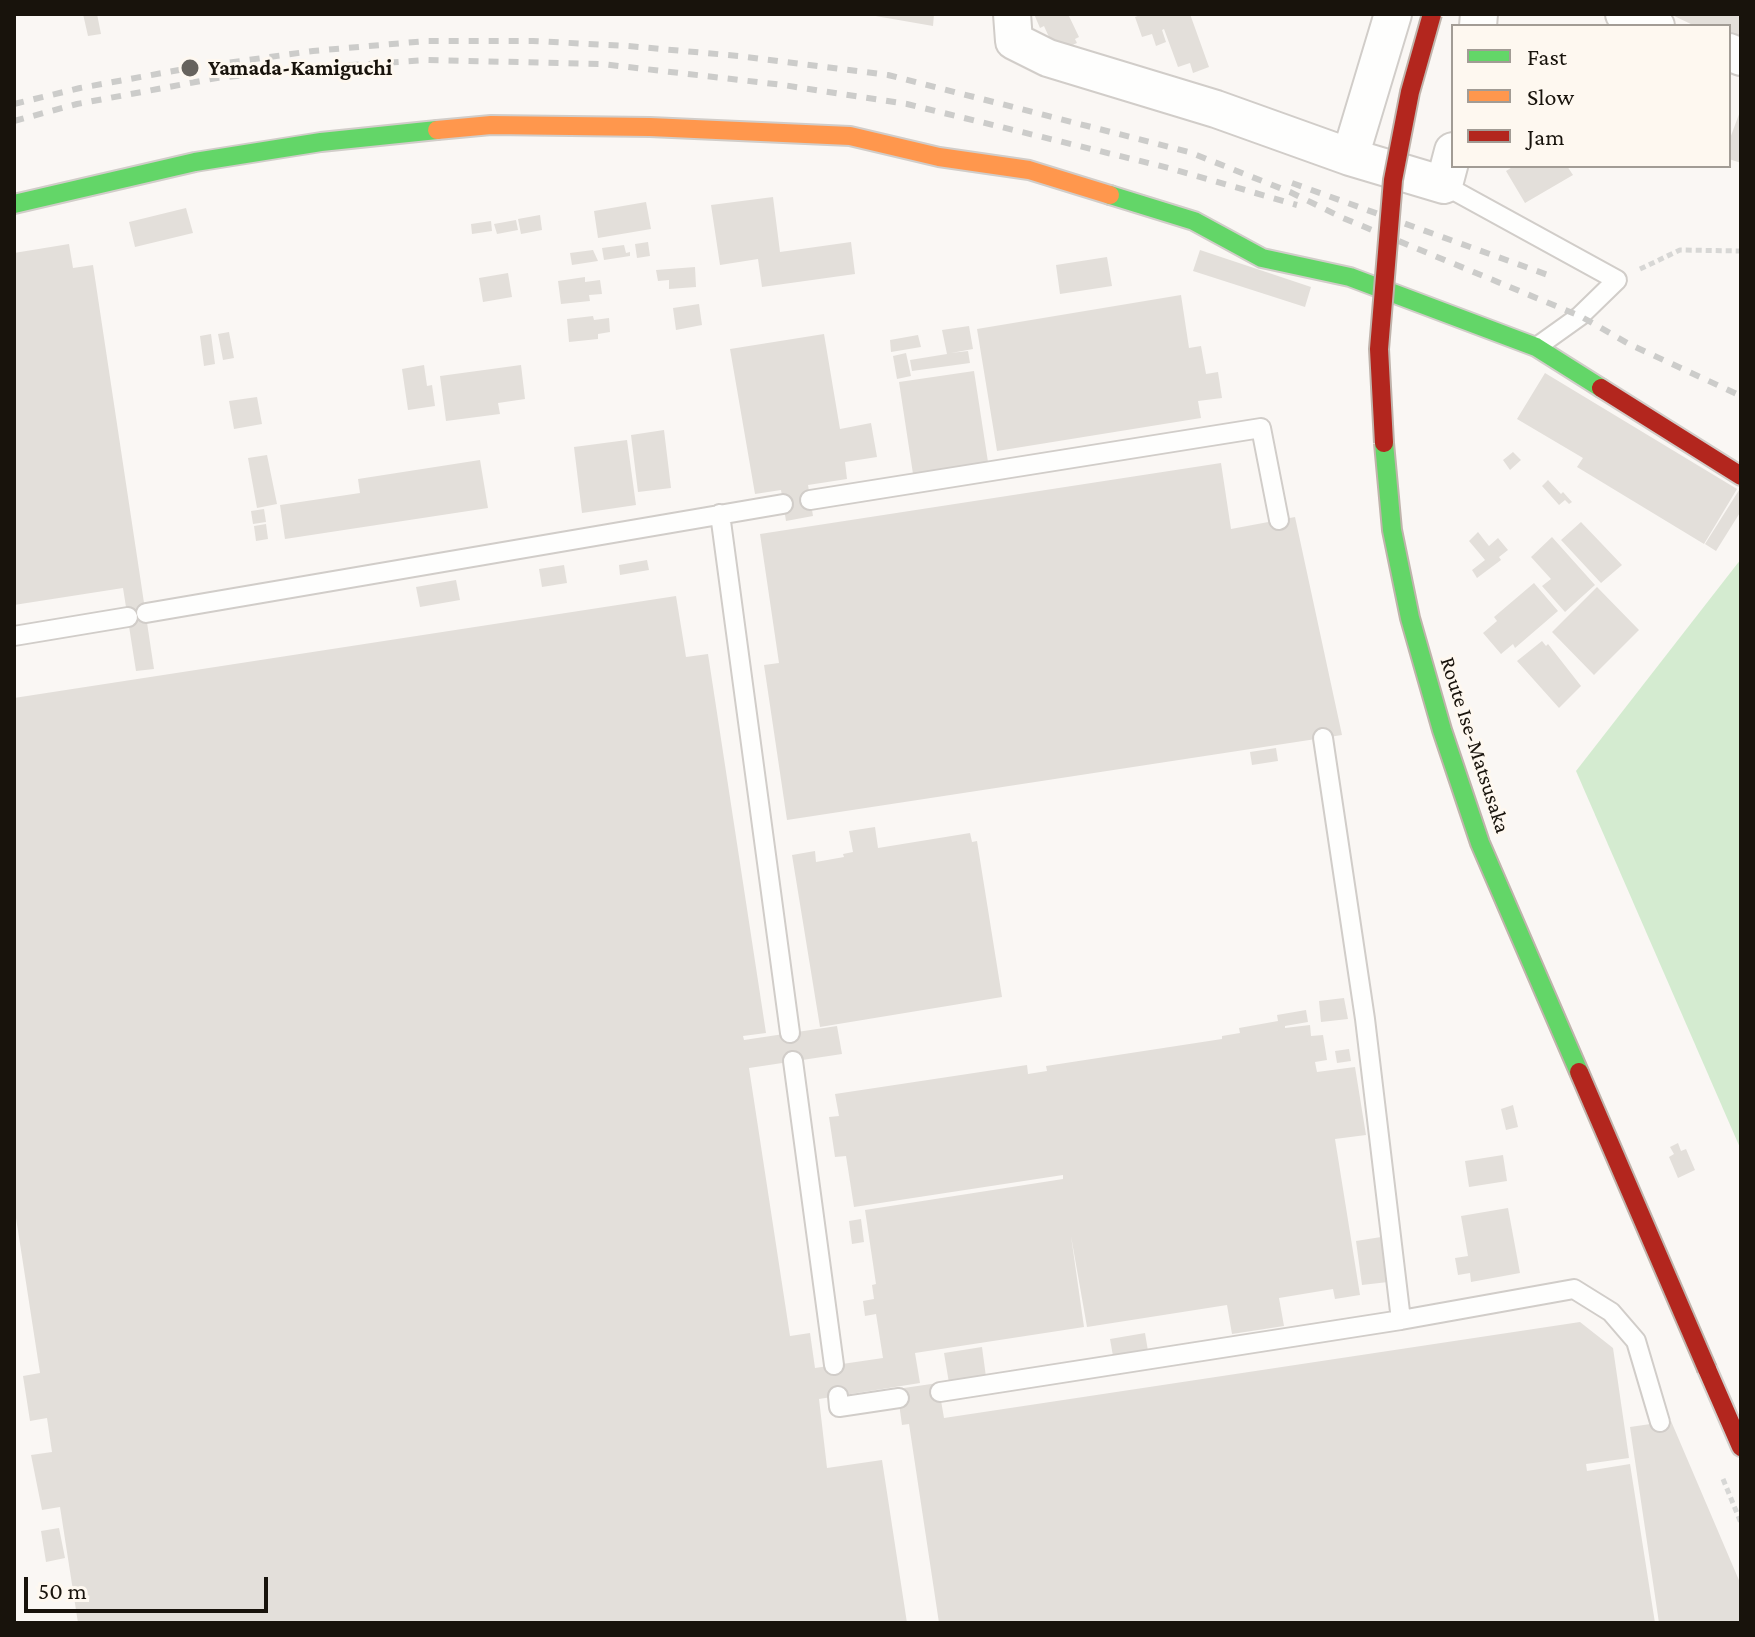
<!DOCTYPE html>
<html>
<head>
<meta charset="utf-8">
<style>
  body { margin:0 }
  #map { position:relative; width:1755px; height:1637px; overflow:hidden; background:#faf7f4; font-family:"Crimson Pro",serif }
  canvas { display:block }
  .frame { position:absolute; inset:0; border:16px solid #18130c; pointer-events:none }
  .legend { position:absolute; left:1451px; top:24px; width:280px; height:144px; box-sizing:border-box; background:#fef8f0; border:2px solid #a29c95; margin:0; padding:10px 14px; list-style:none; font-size:24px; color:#18130c }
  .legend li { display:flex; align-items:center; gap:16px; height:40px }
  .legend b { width:40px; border:2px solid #a29c95 }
  .scale { position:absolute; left:24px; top:1577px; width:244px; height:36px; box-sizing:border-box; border:4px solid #18130c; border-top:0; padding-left:10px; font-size:24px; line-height:28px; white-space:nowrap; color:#18130c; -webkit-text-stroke:6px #fef8f0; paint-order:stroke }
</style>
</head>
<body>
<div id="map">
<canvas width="1755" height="1637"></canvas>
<div class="frame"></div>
<ul class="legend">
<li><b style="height:10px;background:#63d668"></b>Fast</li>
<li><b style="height:10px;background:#ff974d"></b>Slow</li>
<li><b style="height:10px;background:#b3261e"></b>Jam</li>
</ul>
<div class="scale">50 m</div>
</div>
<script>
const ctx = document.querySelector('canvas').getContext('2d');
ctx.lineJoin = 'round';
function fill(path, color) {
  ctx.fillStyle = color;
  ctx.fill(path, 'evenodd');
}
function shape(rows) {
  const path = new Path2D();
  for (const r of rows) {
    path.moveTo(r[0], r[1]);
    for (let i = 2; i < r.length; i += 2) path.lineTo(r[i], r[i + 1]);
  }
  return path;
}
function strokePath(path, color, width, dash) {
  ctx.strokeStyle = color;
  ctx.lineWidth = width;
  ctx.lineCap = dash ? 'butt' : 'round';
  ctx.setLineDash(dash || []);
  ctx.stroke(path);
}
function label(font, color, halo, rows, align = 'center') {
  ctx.font = font + ' "Crimson Pro",serif';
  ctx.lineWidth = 6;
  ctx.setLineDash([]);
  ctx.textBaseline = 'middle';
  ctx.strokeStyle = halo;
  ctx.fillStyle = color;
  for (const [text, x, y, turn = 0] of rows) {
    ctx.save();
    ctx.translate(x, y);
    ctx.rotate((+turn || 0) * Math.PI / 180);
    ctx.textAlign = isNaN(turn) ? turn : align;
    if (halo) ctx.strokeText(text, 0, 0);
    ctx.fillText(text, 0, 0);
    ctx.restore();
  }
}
fill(shape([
  [1741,559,1741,1150,1576,771]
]), '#d4ebd0');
fill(shape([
  [83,14,97,14,101,34,88,36],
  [864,14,934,14,933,26],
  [1034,14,1068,14,1079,37,1075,39,1077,43,1063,49,1053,46,1044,26,1040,28],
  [1143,14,1190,14,1209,67,1193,73,1190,63,1178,67,1164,29,1162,30,1166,42,1156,46,1152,34,1142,37,1135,17],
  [1670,14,1741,14,1741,41,1729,37,1729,26,1695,26],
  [1741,109,1741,163,1729,159,1729,141],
  [1514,166,1567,166,1573,175,1525,203,1506,171],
  [773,197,780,252,851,242,855,274,762,287,758,259,720,265,711,205],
  [646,202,651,229,598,238,594,211],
  [186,208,193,233,135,247,129,222],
  [540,215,542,230,521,234,518,219],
  [516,220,518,230,497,234,494,224],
  [491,221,492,231,472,234,471,224],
  [648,242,650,256,637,258,635,244],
  [69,244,73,268,93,265,154,669,136,671,123,588,14,605,14,253],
  [624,245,626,253,630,252,630,256,604,260,602,248],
  [593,250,598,261,572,265,570,253],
  [1200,250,1311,287,1305,307,1193,271],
  [1107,257,1112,286,1060,294,1056,265],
  [695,267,696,287,669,289,669,280,658,281,656,270],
  [508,273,512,297,483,302,479,278],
  [585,277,585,282,600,280,602,294,589,295,590,301,561,304,558,281],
  [1181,295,1189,348,1201,346,1206,374,1218,372,1222,398,1198,401,1201,418,997,451,977,329],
  [699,304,702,325,676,330,673,308],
  [593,316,594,320,609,318,610,332,598,334,598,339,569,342,567,319],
  [969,326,973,349,951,353,968,351,970,363,912,371,910,360,947,354,942,330],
  [229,332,234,358,223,360,218,334],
  [211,334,215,364,204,366,200,336],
  [824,334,840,429,871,423,877,457,845,462,847,479,808,485,813,516,786,521,781,490,755,494,730,349],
  [918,335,921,347,891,352,890,340],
  [906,353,911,376,897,379,893,356],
  [424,365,427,386,432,385,435,406,408,410,402,369],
  [521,365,525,399,498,403,500,414,446,421,440,376],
  [974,371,988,462,913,474,899,382],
  [1545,373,1737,489,1704,544,1577,467,1583,458,1517,419],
  [257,397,262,424,234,429,229,401],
  [664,430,671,488,638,492,631,435],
  [627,440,636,505,582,513,574,447],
  [1513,452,1521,460,1510,470,1503,460],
  [267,455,277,504,257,508,248,458],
  [480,460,488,508,285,539,280,505,360,493,358,479],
  [1221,463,1231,529,1295,517,1342,735,787,820,764,665,779,663,760,534],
  [1548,480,1561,494,1563,492,1572,502,1569,504,1565,500,1559,505,1542,486],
  [1741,487,1741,511,1716,551,1705,544],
  [264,509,266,522,253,524,251,511],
  [1581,522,1622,565,1601,583,1561,540],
  [266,524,268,539,256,541,254,526],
  [1478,532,1489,546,1498,538,1508,550,1499,557,1501,560,1477,578,1472,570,1485,560,1469,541],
  [1552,537,1595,585,1565,612,1542,586,1551,579,1531,557],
  [647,560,649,570,620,575,619,565],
  [564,565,567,583,542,587,539,569],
  [456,580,460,600,420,607,416,587],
  [1534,583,1558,611,1515,648,1513,644,1501,654,1483,633,1497,621,1494,617],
  [1597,587,1639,630,1594,675,1552,632],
  [676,596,686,657,708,654,766,1033,743,1036,744,1040,837,1026,842,1054,749,1068,790,1336,810,1333,815,1368,883,1358,876,1314,865,1316,863,1301,874,1299,872,1285,876,1284,865,1210,1063,1179,1063,1175,854,1207,846,1156,835,1157,829,1117,839,1116,835,1094,1027,1065,1028,1074,1047,1071,1046,1066,1222,1039,1222,1036,1240,1033,1239,1028,1278,1021,1277,1015,1306,1010,1308,1022,1285,1026,1285,1028,1310,1025,1311,1036,1323,1035,1327,1060,1315,1062,1317,1072,1355,1067,1366,1135,1335,1139,1360,1295,1335,1299,1333,1289,1279,1298,1284,1326,1232,1334,1227,1305,1087,1327,1071,1236,1084,1327,915,1353,920,1383,819,1399,827,1468,882,1460,907,1623,78,1623,60,1507,42,1510,31,1455,52,1452,47,1418,30,1421,23,1376,40,1373,14,1205,14,698],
  [1542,641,1546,646,1548,644,1581,686,1559,708,1517,661],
  [1276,748,1278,761,1252,765,1250,752],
  [875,827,878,848,970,833,972,842,977,841,1002,997,820,1027,792,855,815,851,816,862,844,857,843,854,853,852,849,831],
  [1344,998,1348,1019,1321,1022,1319,1001],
  [1349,1049,1351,1061,1337,1063,1335,1051],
  [1513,1105,1518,1127,1506,1130,1501,1109],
  [1678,1143,1681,1151,1686,1149,1695,1170,1678,1178,1669,1157,1674,1154,1670,1147],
  [1503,1155,1507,1181,1469,1187,1465,1161],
  [1508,1208,1520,1273,1471,1282,1470,1273,1458,1275,1455,1258,1468,1256,1461,1216],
  [861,1219,864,1242,852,1244,849,1221],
  [1381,1237,1388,1282,1362,1285,1356,1241],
  [1580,1322,1613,1348,1629,1458,1586,1464,1587,1471,1630,1464,1655,1623,939,1623,909,1424,902,1425,897,1389,938,1383,944,1418],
  [1145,1333,1148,1351,1113,1356,1110,1339],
  [982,1347,986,1377,949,1383,944,1353],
  [1671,1421,1741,1585,1741,1623,1659,1623,1630,1427],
  [59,1528,65,1558,46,1562,41,1531]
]), '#e3dfda');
const lane = shape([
  [1444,185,1617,280,1580,316,1538,346],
  [810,500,1261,428,1279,520],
  [720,514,790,1033],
  [146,613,783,504],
  [14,636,128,617],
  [1323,738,1365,1019,1401,1320,1574,1289,1611,1312,1636,1341,1660,1422],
  [793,1061,834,1365],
  [940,1392,1401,1320],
  [838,1396,839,1407,899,1398]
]);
const street = shape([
  [1012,14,1014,41,1048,58,1216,109,1350,157],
  [1393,14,1350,157,1444,185,1453,151],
  [1624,14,1656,26],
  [1478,26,1479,14],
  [1729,52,1741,57]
]);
const fast = shape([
  [1110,195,1194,221,1262,258,1350,277,1536,347,1601,388],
  [14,204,195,162,321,142,437,130]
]);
const slow = shape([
  [437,130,491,125,650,127,850,136,939,157,1029,170,1110,195]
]);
const jam = shape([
  [1601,388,1741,476],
  [1707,1369,1741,1447]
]);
strokePath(lane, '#d1cdc9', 22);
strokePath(street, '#d1cdc9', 40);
strokePath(fast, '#d1cdc9', 22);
strokePath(slow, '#d1cdc9', 22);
strokePath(jam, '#d1cdc9', 22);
strokePath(shape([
  [1640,269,1680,250,1741,251],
  [1723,1479,1741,1523]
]), '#d7d7d5', 5, [6, 4]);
strokePath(lane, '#fefefd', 18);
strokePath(street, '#fefefd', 36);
strokePath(fast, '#63d668', 18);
strokePath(slow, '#ff974d', 18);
strokePath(jam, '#b3261e', 18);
strokePath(shape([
  [14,104,80,88,190,68,313,51,426,41,533,41,628,46,739,56,888,75,1189,152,1290,192,1343,218,1580,316,1629,344,1741,396],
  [14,121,77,104,217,78,322,67,427,60,602,64,783,85,907,104,1169,168,1297,205],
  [1292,183,1548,275]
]), '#ccccca', 6, [10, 10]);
const fastBridge = shape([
  [1384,443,1392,530,1410,618,1442,730,1480,843,1579,1072]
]);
const jamBridge = shape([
  [1384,443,1379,349,1393,180,1410,92,1432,14],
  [1579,1072,1707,1369]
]);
strokePath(fastBridge, '#c0b4ac', 22, []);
strokePath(jamBridge, '#c0b4ac', 22, []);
strokePath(fastBridge, '#63d668', 18);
strokePath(jamBridge, '#b3261e', 18);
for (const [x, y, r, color] of [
  [190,68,10,"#67635d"]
]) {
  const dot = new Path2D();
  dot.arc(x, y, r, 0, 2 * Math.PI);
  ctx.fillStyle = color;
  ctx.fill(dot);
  strokePath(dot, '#fef8f0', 3);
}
label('bold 22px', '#18130c', '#fef8f0', [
  ["Yamada-Kamiguchi",208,68]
], 'left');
label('22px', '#18130c', '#fef8f0', [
  ["Route Ise-Matsusaka",1475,745,72]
]);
</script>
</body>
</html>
